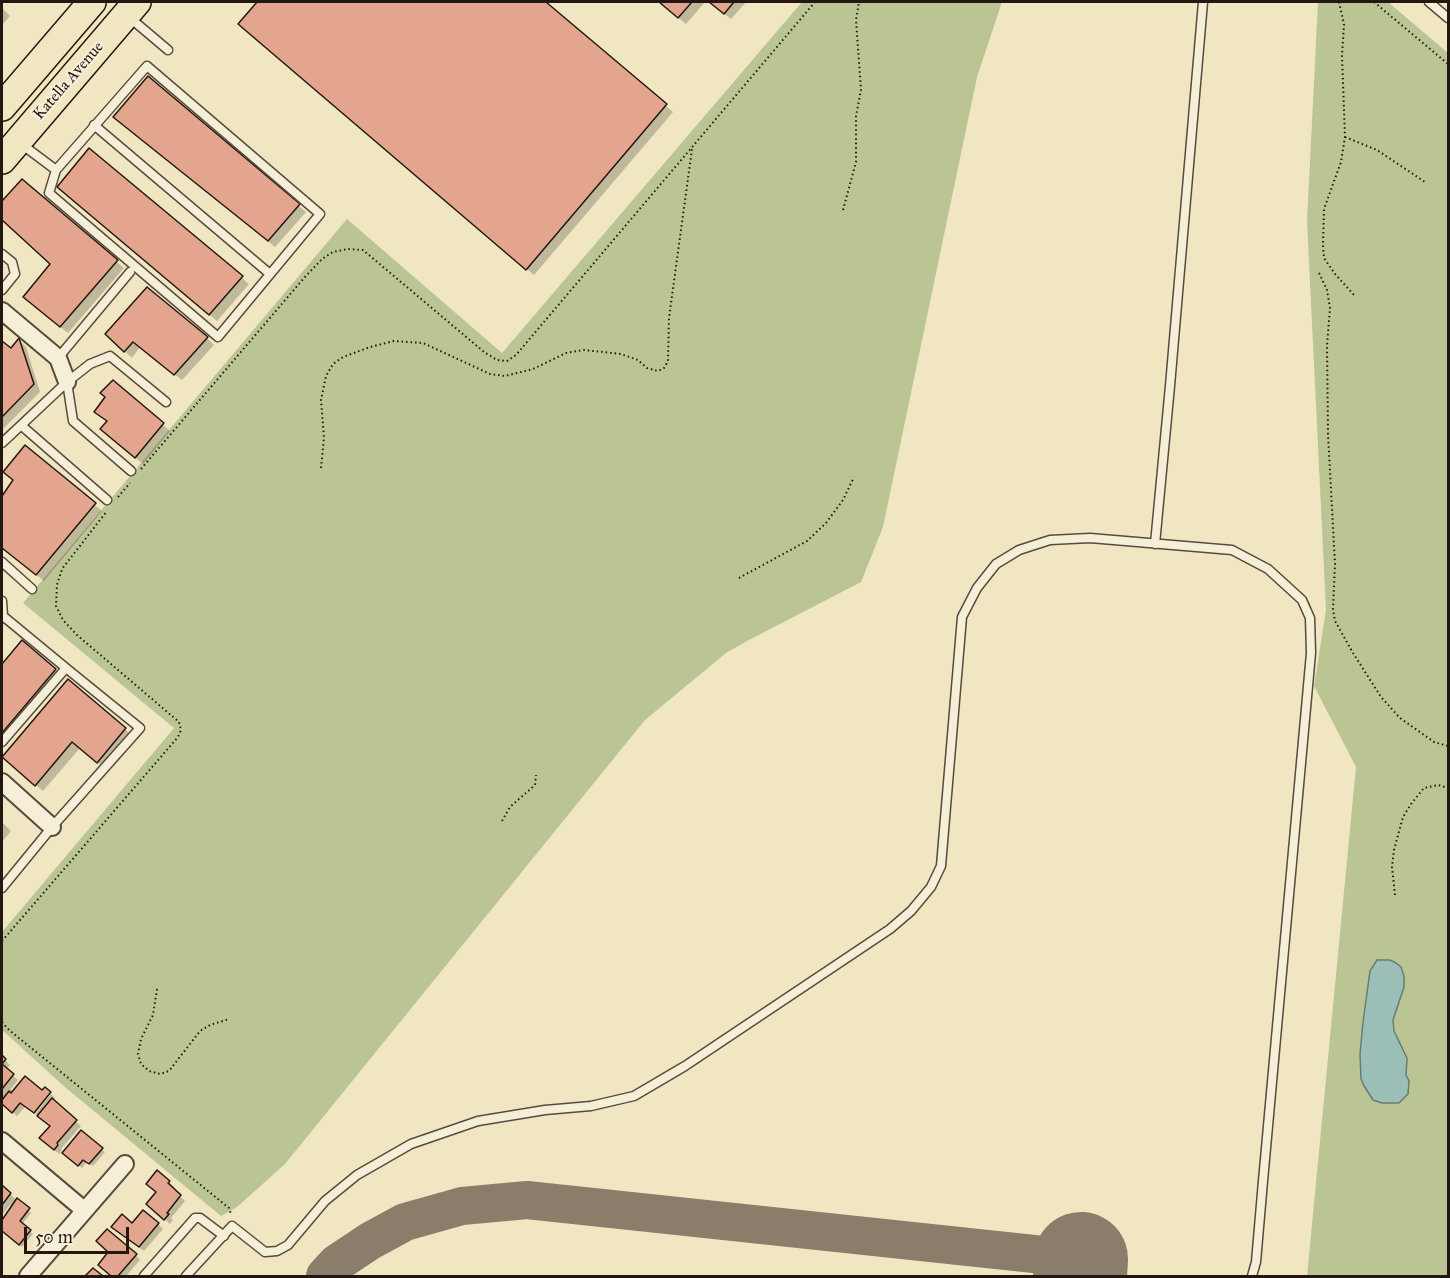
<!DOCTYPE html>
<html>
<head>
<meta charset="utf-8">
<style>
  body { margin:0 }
  #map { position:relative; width:1450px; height:1278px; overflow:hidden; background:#f1e6c2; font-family:"IM FELL Great Primer",serif }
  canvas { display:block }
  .frame { position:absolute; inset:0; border:3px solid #221711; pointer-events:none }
  .scale { position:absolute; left:24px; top:1227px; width:105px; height:27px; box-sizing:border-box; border:3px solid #221711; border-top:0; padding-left:8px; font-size:18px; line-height:21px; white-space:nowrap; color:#221711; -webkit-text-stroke:4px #f6efd7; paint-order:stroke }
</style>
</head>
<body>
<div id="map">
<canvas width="1450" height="1278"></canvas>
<div class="frame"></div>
<div class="scale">50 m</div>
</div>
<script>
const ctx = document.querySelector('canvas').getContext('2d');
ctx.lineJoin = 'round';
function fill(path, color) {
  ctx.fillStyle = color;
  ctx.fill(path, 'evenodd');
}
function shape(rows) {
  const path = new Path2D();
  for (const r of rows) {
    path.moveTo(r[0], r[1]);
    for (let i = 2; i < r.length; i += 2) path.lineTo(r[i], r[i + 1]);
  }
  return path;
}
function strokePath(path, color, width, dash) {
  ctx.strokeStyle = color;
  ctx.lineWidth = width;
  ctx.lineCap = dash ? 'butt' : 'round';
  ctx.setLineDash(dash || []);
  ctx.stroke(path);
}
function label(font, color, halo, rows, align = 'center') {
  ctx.font = font + ' "IM FELL Great Primer",serif';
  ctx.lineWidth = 4.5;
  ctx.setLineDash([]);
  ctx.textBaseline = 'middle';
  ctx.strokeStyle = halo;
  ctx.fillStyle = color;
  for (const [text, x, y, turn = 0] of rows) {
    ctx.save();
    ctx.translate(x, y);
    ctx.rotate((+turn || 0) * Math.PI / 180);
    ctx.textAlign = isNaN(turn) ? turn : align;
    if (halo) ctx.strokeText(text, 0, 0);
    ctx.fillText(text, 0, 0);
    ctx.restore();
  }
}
fill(shape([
  [802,2,1002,2,977,77,883,527,861,582,749,640,726,653,645,720,285,1164,237,1207,221,1216,66,1088,2,1030,2,932,174,728,23,603,347,219,502,353],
  [1318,2,1388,2,1448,53,1448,1276,1307,1276,1356,767,1314,686,1326,610,1307,221]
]), '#bac593');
const water = shape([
  [1377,960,1390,960,1396,963,1401,967,1404,976,1404,987,1393,1020,1394,1031,1407,1058,1406,1075,1409,1081,1408,1094,1399,1103,1382,1103,1373,1100,1364,1086,1361,1079,1360,1054,1363,1022,1370,971,1377,960]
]);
fill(water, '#9bbfb6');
strokePath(water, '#6b7c74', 1.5);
fill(shape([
  [259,2,544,2,673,112,534,275,247,31,240,24],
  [660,2,705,2,686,24],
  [710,2,746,2,731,19],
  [2,8,10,16,2,25],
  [149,78,306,212,275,247,122,123],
  [90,150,249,284,217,321,66,194],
  [22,181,124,268,68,333,32,304,51,264,2,218,2,203],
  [107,334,207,338,214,345,182,380,140,347,132,358],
  [19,340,26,347,40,392,2,430,2,343,11,351],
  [113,382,170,431,143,464,109,436,108,422,96,412,107,398],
  [25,447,102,511,44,581,2,547,2,497,15,481],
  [22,642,62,677,2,748,2,666],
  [125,729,132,736,104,768,80,748,43,791,4,757],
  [2,822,11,831,2,842],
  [2,1057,10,1065,6,1069,18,1080,11,1089,12,1091,25,1078,43,1092,45,1089,50,1093,55,1098,53,1101,81,1126,61,1149,62,1151,59,1154,46,1143,51,1127,35,1114,51,1094,47,1094,25,1107,17,1116,2,1102],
  [82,1132,105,1152,93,1166,87,1162,82,1168,64,1153],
  [169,1182,174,1187,172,1189,185,1201,171,1218,173,1220,170,1224,148,1204],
  [2,1187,31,1213,22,1224,33,1234,22,1247,2,1230,2,1221,12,1207,10,1205,2,1215],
  [158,1224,163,1229,144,1251,118,1232,132,1225],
  [136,1255,140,1260,126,1276,112,1276,105,1270]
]), '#0003');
strokePath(shape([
  [325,1276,337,1263,370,1241,405,1222,462,1206,527,1200,1081,1259]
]), '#8a7e6a', 38);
strokePath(shape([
  [1080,1276,1081,1259]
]), '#8a7e6a', 94);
const building = shape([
  [257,2,546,2,667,104,526,270,238,24,257,2],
  [659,2,692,2,678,18,659,2],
  [709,2,734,2,724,14,709,2],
  [148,76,300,204,268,241,113,117,148,76],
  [89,148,243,276,209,315,57,187,89,148],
  [22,179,118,260,60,327,23,297,50,264,2,220,2,201,22,179],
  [147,287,208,337,174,375,133,342,124,352,105,334,147,287],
  [19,338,34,384,2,417,2,341,11,348,19,338],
  [113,380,164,423,135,458,100,429,107,421,94,412,105,397,100,393,113,380],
  [25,445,96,503,36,575,2,548,2,496,13,480,3,472,25,445],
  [22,640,56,669,2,733,2,664,22,640],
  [68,679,126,728,97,763,72,742,35,786,2,757,68,679],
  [2,1055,6,1059,2,1064,14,1074,2,1089,2,1055],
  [25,1076,42,1090,45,1087,51,1092,34,1113,20,1103,12,1113,2,1104,2,1100,9,1091,11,1093,25,1076],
  [52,1098,77,1120,57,1143,58,1145,54,1150,39,1138,50,1126,37,1116,52,1098],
  [81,1130,103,1148,89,1164,83,1160,78,1166,62,1153,81,1130],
  [157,1170,170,1181,168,1183,181,1195,167,1213,169,1214,164,1220,146,1204,156,1192,146,1184,157,1170],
  [2,1185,11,1193,2,1205,2,1185],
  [17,1198,30,1208,20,1221,31,1230,19,1245,2,1231,2,1220,17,1198],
  [143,1210,159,1223,139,1247,111,1227,122,1214,132,1223,143,1210],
  [107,1229,137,1254,118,1276,111,1276,98,1265,108,1252,96,1241,107,1229],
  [93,1268,103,1276,85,1276,93,1268]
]);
fill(building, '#e3a58e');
strokePath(building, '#221711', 1.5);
const lane = shape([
  [1429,2,1448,18],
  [129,17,168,50],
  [94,125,270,274],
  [20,143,56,170,49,193,218,337,320,214,147,66,56,170],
  [2,254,12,262,15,274,2,290],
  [58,358,130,272],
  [67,382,73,421,131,471],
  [22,426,107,500],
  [2,443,67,382,90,364,110,356,166,402],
  [1155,544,1170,386,1203,2],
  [2,562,32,589],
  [2,601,3,616],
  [2,618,3,616,66,668],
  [2,742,66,668,140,728,52,827,2,888],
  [144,1276,195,1218,200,1218,224,1236],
  [186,1276,232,1226,265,1252,277,1251,288,1245,325,1201,357,1175,411,1144,478,1121,545,1110,591,1106,634,1096,685,1066,890,929,911,911,931,887,941,866,962,617,977,588,996,564,1019,550,1050,540,1090,538,1232,550,1268,569,1302,600,1310,618,1311,653,1263,1181,1256,1262,1252,1276]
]);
const street = shape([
  [2,311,58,358,67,382],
  [2,782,52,827],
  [2,1141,84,1210],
  [28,1276,125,1164]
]);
const primary = shape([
  [2,107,92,2],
  [2,160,137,2]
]);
strokePath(lane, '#564b3d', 11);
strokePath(street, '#564b3d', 20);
strokePath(primary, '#221711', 30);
strokePath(shape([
  [1339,2,1344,24,1342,56,1345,137,1341,162,1324,209,1323,246,1324,258,1335,274,1354,295],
  [1374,2,1448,64],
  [1345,137,1377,150,1425,182],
  [843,210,856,162,856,116,861,90,856,20,859,2],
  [1319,273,1327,290,1330,308,1327,346,1328,434,1335,564,1333,609,1335,621,1353,653,1381,697,1400,718,1434,742,1448,746],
  [321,468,324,438,321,400,326,376,333,364,343,357,370,347,394,341,423,343,490,374,505,376,533,369,566,353,584,350,621,354,638,360,647,368,658,371,664,368,668,361,669,318,692,149],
  [141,469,304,278,322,259,333,252,348,249,363,250,484,352,497,360,507,361,516,355,815,2],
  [118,497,130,483],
  [739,578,807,541,826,523,843,500,854,477],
  [502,821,510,807,535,785,536,775],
  [1395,895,1392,867,1394,850,1403,817,1411,804,1424,788,1438,785,1448,788],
  [2,941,178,737,181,730,179,722,77,635,63,620,56,606,57,585,62,569,107,511],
  [157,989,153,1015,141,1039,138,1054,141,1064,149,1071,160,1074,169,1071,200,1031,210,1025,229,1019],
  [2,1022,9,1030,229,1208,231,1214]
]), '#221711', 2, [1.5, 3]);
strokePath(lane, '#f6efd7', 8);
strokePath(street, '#f6efd7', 16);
strokePath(primary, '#f1e6c2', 27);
label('16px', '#221711', '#f6efd7', [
  ["Katella Avenue",69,81,-49]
]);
</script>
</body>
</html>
